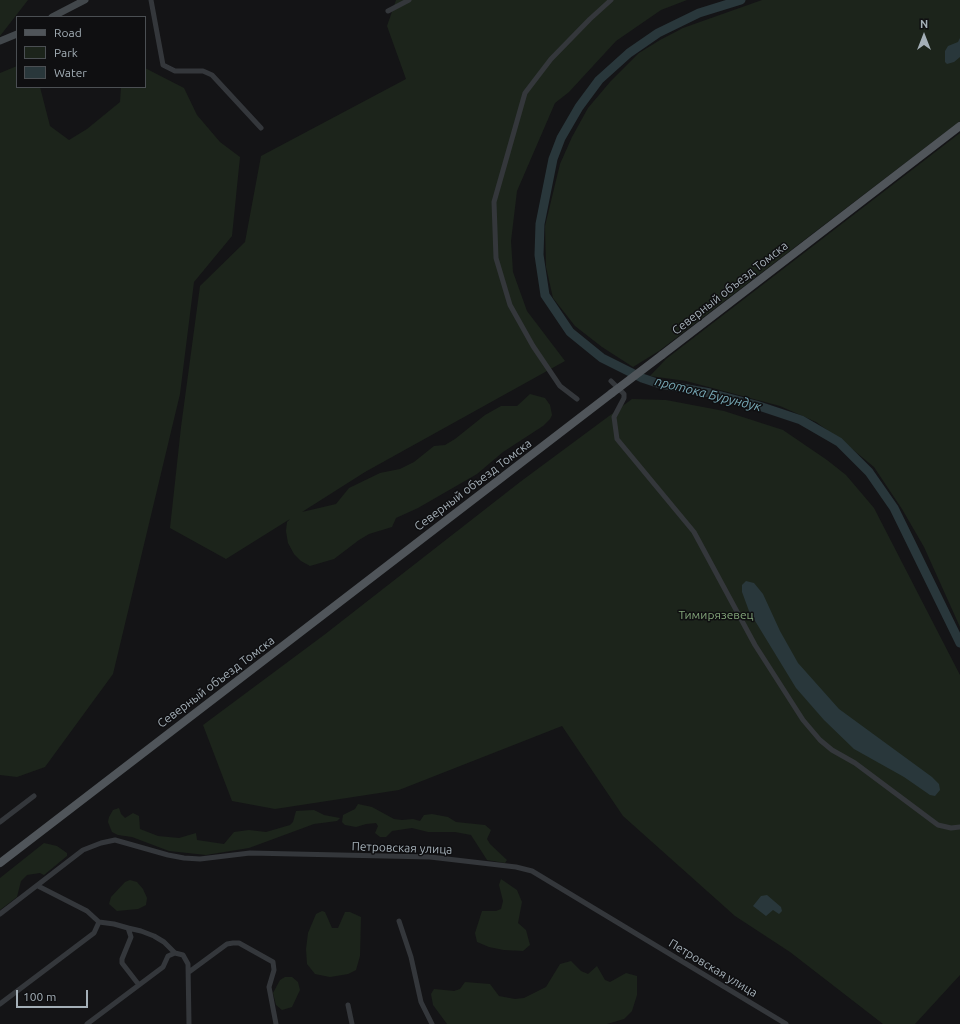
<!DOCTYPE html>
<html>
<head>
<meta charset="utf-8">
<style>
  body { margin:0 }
  #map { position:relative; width:960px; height:1024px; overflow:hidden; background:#141416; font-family:Ubuntu,sans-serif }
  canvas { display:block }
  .legend { position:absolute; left:16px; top:16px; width:130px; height:72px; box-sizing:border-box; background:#0f0f11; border:1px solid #4b4f53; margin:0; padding:5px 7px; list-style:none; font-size:12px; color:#a4afb7 }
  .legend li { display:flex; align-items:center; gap:8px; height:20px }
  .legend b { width:20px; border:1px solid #4b4f53 }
  .north { position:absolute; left:904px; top:16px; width:40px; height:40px; -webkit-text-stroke:3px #0f0f11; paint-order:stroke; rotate:0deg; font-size:11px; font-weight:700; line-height:16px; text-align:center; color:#a4afb7 }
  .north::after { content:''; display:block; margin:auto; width:14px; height:18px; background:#a4afb7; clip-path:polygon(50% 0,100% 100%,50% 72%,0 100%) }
  .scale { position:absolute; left:16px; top:990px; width:72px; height:18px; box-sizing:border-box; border:2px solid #a4afb7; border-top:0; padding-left:5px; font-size:12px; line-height:14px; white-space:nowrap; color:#a4afb7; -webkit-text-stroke:3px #0f0f11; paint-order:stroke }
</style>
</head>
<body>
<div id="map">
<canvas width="960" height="1024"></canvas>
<ul class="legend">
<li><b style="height:5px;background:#50555a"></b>Road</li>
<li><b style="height:11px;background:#1c241b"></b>Park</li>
<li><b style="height:11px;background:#29373b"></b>Water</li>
</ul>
<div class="north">N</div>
<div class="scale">100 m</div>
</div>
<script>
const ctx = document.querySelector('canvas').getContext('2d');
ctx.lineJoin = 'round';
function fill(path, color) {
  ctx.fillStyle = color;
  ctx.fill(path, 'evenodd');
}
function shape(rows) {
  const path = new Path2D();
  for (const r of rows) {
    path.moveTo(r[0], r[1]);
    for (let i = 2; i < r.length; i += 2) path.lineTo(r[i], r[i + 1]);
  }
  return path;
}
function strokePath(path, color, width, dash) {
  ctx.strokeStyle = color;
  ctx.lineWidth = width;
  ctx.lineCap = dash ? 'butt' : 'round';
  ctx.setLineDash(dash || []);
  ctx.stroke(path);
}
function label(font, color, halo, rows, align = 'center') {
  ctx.font = font + ' Ubuntu,sans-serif';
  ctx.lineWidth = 3;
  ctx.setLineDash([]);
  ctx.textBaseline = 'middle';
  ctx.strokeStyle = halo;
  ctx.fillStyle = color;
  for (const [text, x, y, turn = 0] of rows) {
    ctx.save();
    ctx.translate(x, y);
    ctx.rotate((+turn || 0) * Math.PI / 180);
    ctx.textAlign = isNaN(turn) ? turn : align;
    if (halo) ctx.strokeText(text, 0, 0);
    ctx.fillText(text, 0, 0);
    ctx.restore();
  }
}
fill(shape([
  [0,0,28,0,0,36],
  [396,0,687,0,661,10,616,41,569,92,555,103,517,191,511,241,513,272,527,311,565,361,365,472,302,512,336,504,349,488,380,473,400,469,414,462,434,446,445,445,455,439,485,415,501,406,517,406,530,394,545,398,550,405,552,415,550,419,543,426,503,452,477,474,418,508,396,518,392,527,369,534,359,540,334,559,310,566,301,561,294,554,288,543,286,531,287,522,290,519,226,559,170,528,181,427,200,286,245,242,261,156,406,79,387,26],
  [762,0,960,0,960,121,659,351,633,367,602,347,575,326,553,298,546,267,545,226,560,164,572,137,588,108,610,82,639,53,660,40,683,28],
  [17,66,17,87,40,87,50,126,69,140,87,129,120,102,121,87,145,87,145,68,184,88,197,115,220,142,240,157,232,236,194,282,180,394,113,674,45,767,17,777,0,775,0,73],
  [960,133,960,627,924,547,902,509,874,467,846,444,816,422,780,406,686,381,650,376,666,359],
  [632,399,666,400,724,411,783,430,827,460,846,475,874,508,960,675,960,975,915,1024,883,1024,790,952,735,916,623,816,562,726,399,790,275,809,232,801,203,725,324,635,520,482],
  [358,804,372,807,394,819,402,820,413,819,420,821,424,815,432,814,448,817,456,822,485,825,491,830,487,839,490,844,507,860,505,863,487,860,471,835,455,832,428,832,412,828,392,831,386,837,380,837,375,833,378,826,376,823,366,824,356,827,345,825,342,822,343,815,355,809],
  [119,808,121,814,125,818,133,813,139,816,140,829,158,836,179,838,196,833,197,840,224,844,234,832,249,830,266,832,290,825,293,822,296,811,314,810,324,815,340,818,337,821,314,824,249,848,206,855,169,851,132,837,118,835,112,832,108,822,109,817,113,810],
  [44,843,57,846,67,853,67,856,44,875,40,873,27,875,21,881,17,897,0,910,0,878],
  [501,879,517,890,522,902,518,923,526,930,530,945,523,951,504,950,489,947,477,942,475,933,482,911,496,911,501,909,503,901,499,885],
  [130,880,137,882,143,889,147,898,146,905,138,909,117,911,109,904,111,897,125,882],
  [322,911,325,912,332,928,338,928,345,912,350,912,361,917,360,956,356,970,348,974,330,977,315,974,307,964,306,949,308,933,316,914],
  [571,961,581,971,588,974,597,966,605,980,610,982,626,973,637,976,637,995,632,1011,624,1019,607,1024,447,1024,433,1005,431,994,434,989,454,991,460,989,465,982,490,984,499,996,515,999,524,998,546,987,560,964],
  [285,977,292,977,298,982,300,990,292,1007,282,1010,276,1005,273,993,280,980]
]), '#1c241b');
fill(shape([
  [960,38,960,57,954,62,947,64,945,62,945,51,948,46,958,42],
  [746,581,754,583,763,594,780,631,798,663,839,709,932,777,939,784,940,790,935,796,930,795,904,777,854,749,824,720,796,688,749,611,742,592,742,585],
  [767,895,781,907,782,911,779,914,773,910,766,916,753,906,761,896]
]), '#29373b');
strokePath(shape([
  [741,0,699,13,658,33,629,53,599,80,579,107,561,138,553,159,540,224,539,255,545,295,570,332,602,358,642,378,660,384,710,393,756,405,801,420,839,442,869,472,894,508,960,643]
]), '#29373b', 9);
strokePath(shape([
  [151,0,163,65,175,71,203,71,212,75,261,128],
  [388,11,409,0],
  [611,381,624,394,624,398,614,417,617,439,694,532,755,645,803,720,820,740,832,750,855,763,938,825,951,828,960,827],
  [577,399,560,386,533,346,510,305,496,258,494,202,525,93,551,59,590,19,611,0],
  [0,822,34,796],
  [38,886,87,911,99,922,114,924,128,928,131,937,122,959,122,963,139,985,163,967,168,956,175,953,183,955,188,964,189,1024],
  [0,914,83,850,101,843,115,840,168,855,184,858,200,859,250,853,430,857,516,867,532,871,786,1024],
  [399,921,411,957,421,1002,432,1024],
  [128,928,141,931,154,936,164,942,175,953],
  [189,972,227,944,233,943,239,943,273,962,274,970,269,987,276,1024],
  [0,1004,94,933,99,922],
  [348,1005,352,1024],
  [87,1024,139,985]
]), '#34373b', 5);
strokePath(shape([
  [52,17,85,0],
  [0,41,17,34]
]), '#42474b', 7);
strokePath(shape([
  [662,355,960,126],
  [0,863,612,393]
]), '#50555a', 8);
strokePath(shape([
  [612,393,662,355]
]), '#50555a', 8);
label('12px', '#a4afb7', '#0f0f11', [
  ["Северный объезд Томска",730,288,-38],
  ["Северный объезд Томска",473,485,-37],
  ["Северный объезд Томска",216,682,-37],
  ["Петровская улица",402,848,2],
  ["Петровская улица",713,968,31]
]);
label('12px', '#82a479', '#0f0f11', [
  ["Тимирязевец",716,615]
]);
label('italic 13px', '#77a9b6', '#0f0f11', [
  ["протока Бурундук",708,394,14]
]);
</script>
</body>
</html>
